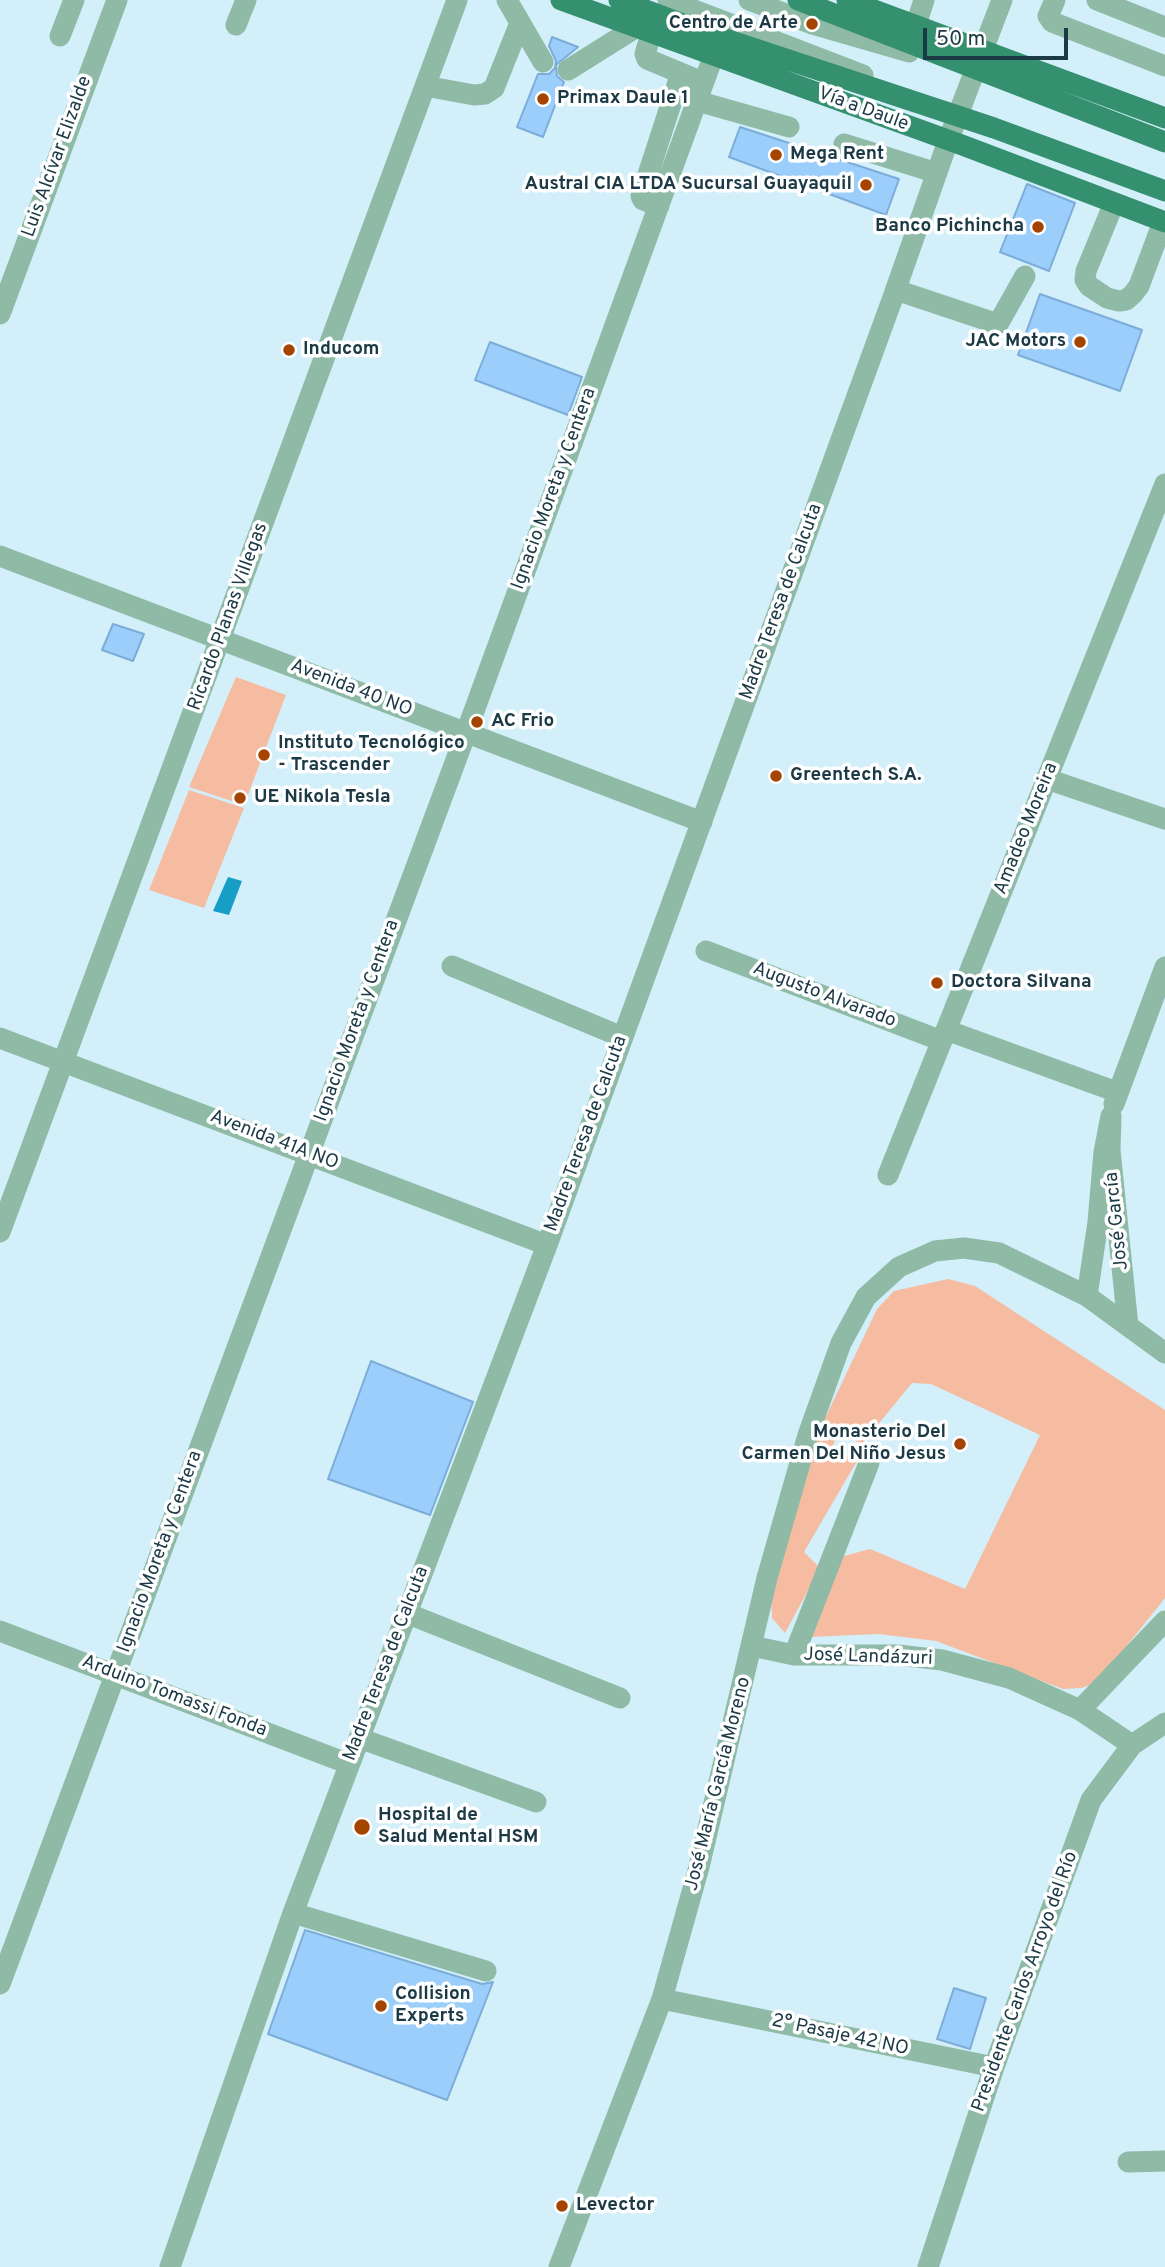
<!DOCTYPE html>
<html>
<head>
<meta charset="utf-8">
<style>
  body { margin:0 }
  #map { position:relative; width:1165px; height:2267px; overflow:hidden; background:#d3effa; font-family:Overpass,sans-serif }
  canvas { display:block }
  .scale { position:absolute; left:923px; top:28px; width:145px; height:32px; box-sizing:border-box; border:4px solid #1c3a45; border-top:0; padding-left:9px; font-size:21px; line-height:24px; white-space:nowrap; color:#1c3a45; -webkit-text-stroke:5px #fff; paint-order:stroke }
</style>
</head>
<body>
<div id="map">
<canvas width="1165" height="2267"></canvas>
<div class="scale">50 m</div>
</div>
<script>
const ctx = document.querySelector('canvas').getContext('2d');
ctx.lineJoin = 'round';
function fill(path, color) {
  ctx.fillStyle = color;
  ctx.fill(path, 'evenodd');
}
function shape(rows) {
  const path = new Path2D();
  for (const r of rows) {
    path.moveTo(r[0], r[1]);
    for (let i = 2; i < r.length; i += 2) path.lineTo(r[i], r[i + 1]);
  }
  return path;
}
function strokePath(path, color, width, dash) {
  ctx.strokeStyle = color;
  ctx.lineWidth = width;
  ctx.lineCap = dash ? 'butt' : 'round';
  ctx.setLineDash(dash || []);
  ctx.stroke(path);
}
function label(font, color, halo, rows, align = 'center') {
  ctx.font = font + ' Overpass,sans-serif';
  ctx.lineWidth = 7;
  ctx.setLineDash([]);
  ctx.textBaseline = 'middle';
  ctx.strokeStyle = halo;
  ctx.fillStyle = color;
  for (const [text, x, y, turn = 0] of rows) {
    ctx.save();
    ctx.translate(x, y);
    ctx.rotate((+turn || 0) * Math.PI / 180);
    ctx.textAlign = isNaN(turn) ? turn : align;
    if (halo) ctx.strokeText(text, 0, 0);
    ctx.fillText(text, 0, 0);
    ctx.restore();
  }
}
fill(shape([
  [236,677,286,695,244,805,189,787],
  [189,790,244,808,204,908,149,890],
  [948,1279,975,1286,1165,1410,1165,1598,1097,1683,1081,1688,1063,1689,936,1641,879,1634,808,1637,840,1557,870,1549,965,1589,1040,1435,931,1384,912,1383,862,1444,839,1433,832,1447,857,1461,804,1552,820,1568,785,1633,772,1618,771,1591,809,1452,877,1309,894,1291]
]), '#f5bca2');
fill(shape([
  [228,877,242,881,229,915,213,911]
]), '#179ec6');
const building = shape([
  [552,37,578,47,556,65,557,76,564,82,543,137,517,127,538,74,549,74,555,68,556,61,549,46,552,37],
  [740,127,899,179,886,215,729,157,740,127],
  [1027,184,1075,203,1049,271,1000,252,1027,184],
  [1040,294,1142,330,1120,391,1018,355,1040,294],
  [490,342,582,377,568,415,475,380,490,342],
  [113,624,144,634,133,661,102,650,113,624],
  [371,1361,473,1402,430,1515,328,1479,371,1361],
  [305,1930,482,1984,493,1982,447,2100,268,2034,305,1930],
  [954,1988,986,1998,970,2049,937,2039,954,1988]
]);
fill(building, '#9bcefa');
strokePath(building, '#7cadd8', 2);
strokePath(shape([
  [507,0,543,62],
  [668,0,863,75],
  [749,0,812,24,909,52],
  [1055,0,1048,16,1052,22,1165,66],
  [1097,0,1165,27],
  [236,25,246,0],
  [916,25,924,0],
  [651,34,645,54,647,59,695,79],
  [60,36,74,0],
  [568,70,635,28],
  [425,86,474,95,485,94,494,88,520,23],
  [697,101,789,127],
  [844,144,937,173],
  [1114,203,1086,271,1085,280,1089,286,1107,298,1119,301,1126,300,1133,294,1139,286,1163,222],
  [659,206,643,200,641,196,681,73],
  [896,290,998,324,1025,276],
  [0,314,117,0],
  [0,556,702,822],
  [1047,779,1165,819],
  [706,951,942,1041],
  [452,966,622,1037],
  [946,1030,1117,1092],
  [0,1038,547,1245],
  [1114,1104,1165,967],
  [888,1175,1165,484],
  [0,1232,457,0],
  [1087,1296,1098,1222,1104,1152,1111,1116,1110,1150,1128,1326],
  [406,1613,620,1698],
  [0,1631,349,1764],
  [752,1646,794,1655,898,1655,942,1660,1009,1678,1080,1710,1132,1745],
  [794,1655,869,1463],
  [1080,1710,1165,1621],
  [359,1738,536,1802],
  [293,1913,486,1971],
  [0,1984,466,733,713,57],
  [662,1999,994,2067],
  [1128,2162,1165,2161],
  [170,2267,293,1913,547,1245,892,300,948,141,1002,0],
  [559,2267,662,1999,699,1867,767,1578,808,1435,841,1343,866,1297,899,1267,935,1251,964,1248,999,1253,1087,1296,1165,1353],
  [928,2267,994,2067,1091,1800,1132,1745,1165,1723]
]), '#8fbaa6', 21);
strokePath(shape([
  [561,0,962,145,1165,222],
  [619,0,704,32,994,128,1165,191],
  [798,0,1165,142],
  [847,0,1165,118]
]), '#34906e', 21);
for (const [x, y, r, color] of [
  [812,24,7,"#a54300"],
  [543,99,7,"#a54300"],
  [776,155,7,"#a54300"],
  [866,185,7,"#a54300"],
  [1038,227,7,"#a54300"],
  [1080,342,7,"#a54300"],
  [289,350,7,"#a54300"],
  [477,722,7,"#a54300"],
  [264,755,7,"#a54300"],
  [776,776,7,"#a54300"],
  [240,798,7,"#a54300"],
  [937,983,7,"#a54300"],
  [960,1444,7,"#a54300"],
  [362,1827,9,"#a54300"],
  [381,2006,7,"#a54300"],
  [562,2206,7,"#a54300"]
]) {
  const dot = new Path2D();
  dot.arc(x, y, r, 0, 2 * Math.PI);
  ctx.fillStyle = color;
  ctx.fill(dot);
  strokePath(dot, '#fff', 2.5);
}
label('bold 19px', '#1c3a45', '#fff', [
  ["Centro de Arte",798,24,"right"],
  ["Primax Daule 1",557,99],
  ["Mega Rent",790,155],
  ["Austral CIA LTDA Sucursal Guayaquil",852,185,"right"],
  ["Banco Pichincha",1024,227,"right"],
  ["JAC Motors",1066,342,"right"],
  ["Inducom",303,350],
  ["AC Frio",491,722],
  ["Instituto Tecnológico",278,744],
  ["- Trascender",278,766],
  ["Greentech S.A.",790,776],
  ["UE Nikola Tesla",254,798],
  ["Doctora Silvana",951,983],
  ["Monasterio Del",946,1433,"right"],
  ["Carmen Del Niño Jesus",946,1455,"right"],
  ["Hospital de",378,1816],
  ["Salud Mental HSM",378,1838],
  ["Collision",395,1995],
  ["Experts",395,2017],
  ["Levector",576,2206]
], 'left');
label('19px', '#1c3a45', '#fff', [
  ["Vía a Daule",863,110,20],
  ["Luis Alcívar Elizalde",58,157,-70],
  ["Ignacio Moreta y Centera",555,489,-70],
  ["Madre Teresa de Calcuta",782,602,-70],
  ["Ricardo Planas Villegas",229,617,-70],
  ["Avenida 40 NO",351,689,21],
  ["Amadeo Moreira",1027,829,-68],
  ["Augusto Alvarado",824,996,21],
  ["Ignacio Moreta y Centera",358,1021,-70],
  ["Madre Teresa de Calcuta",587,1134,-70],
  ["Avenida 41A NO",274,1141,21],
  ["José García",1118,1221,-96],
  ["Ignacio Moreta y Centera",161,1552,-70],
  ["José Landázuri",868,1658,2],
  ["Madre Teresa de Calcuta",387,1664,-69],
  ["Arduino Tomassi Fonda",174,1697,21],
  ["José María García Moreno",719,1784,-76],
  ["Presidente Carlos Arroyo del Río",1026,1982,-70],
  ["2° Pasaje 42 NO",840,2036,12]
]);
</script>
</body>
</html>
